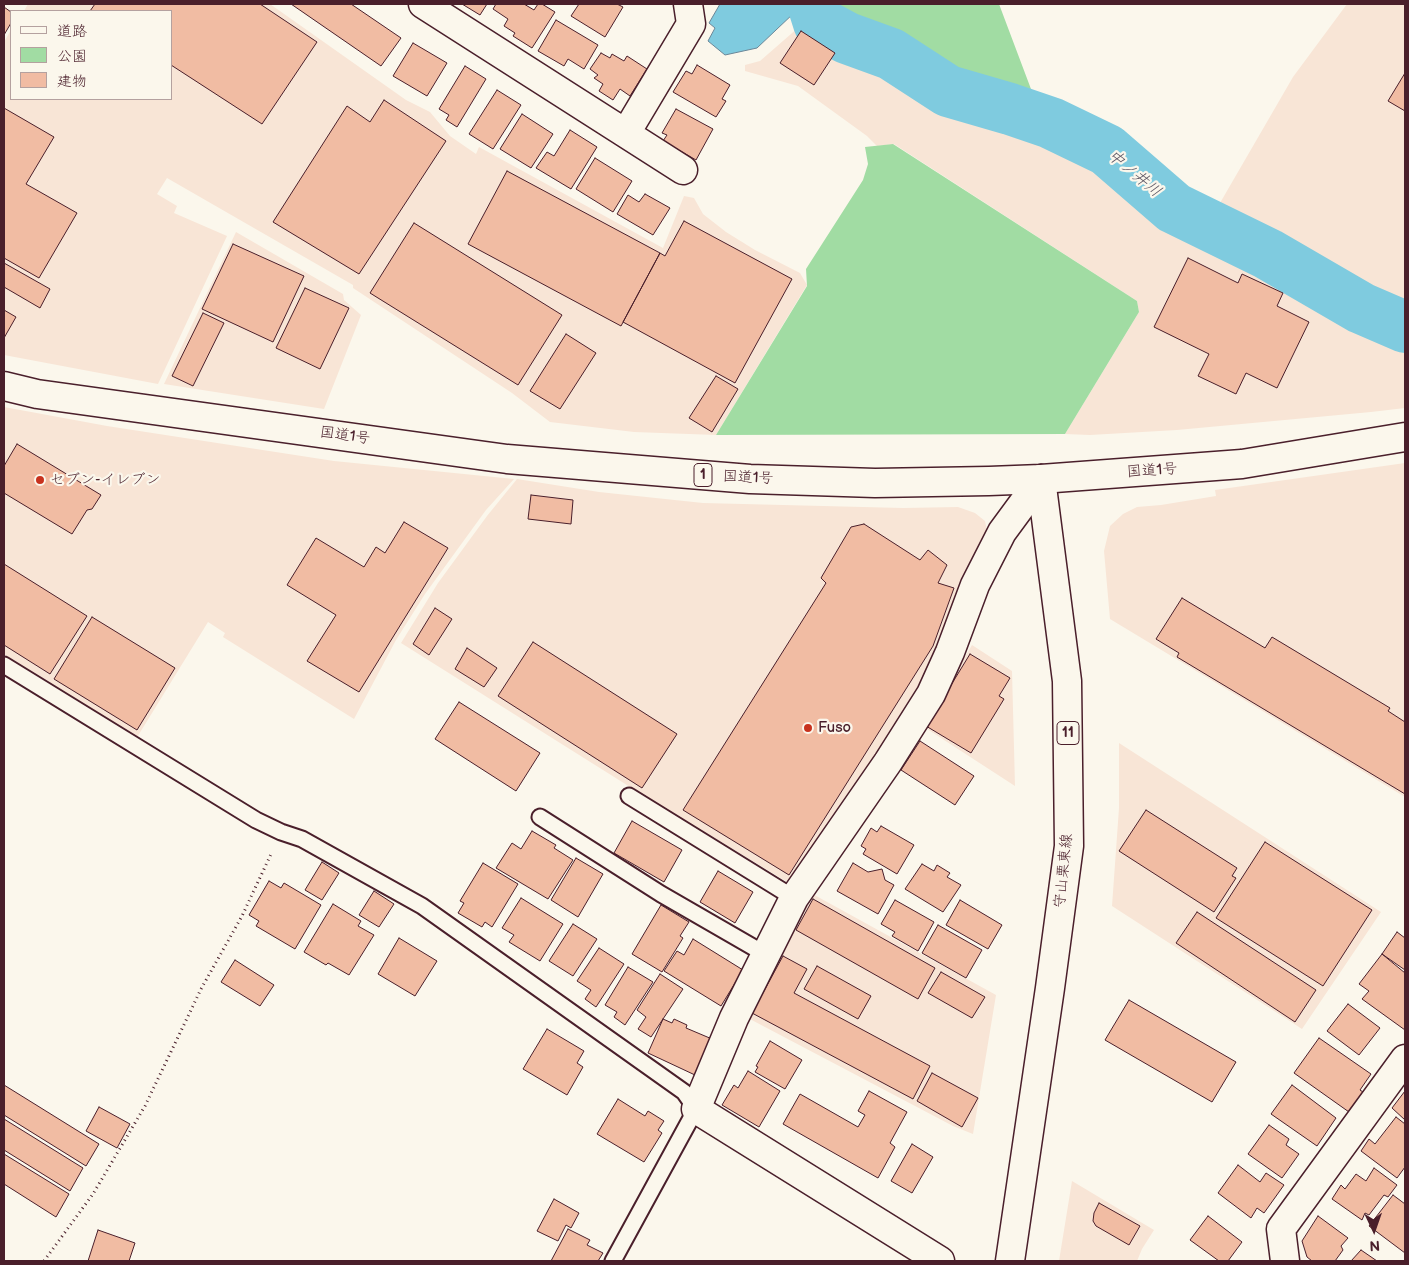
<!DOCTYPE html>
<html>
<head>
<meta charset="utf-8">
<style>
  body { margin:0 }
  #map { position:relative; width:1409px; height:1265px; overflow:hidden; background:#fbf7ec; font-family:"Balsamiq Sans","Klee One",sans-serif }
  canvas { display:block }
  .frame { position:absolute; inset:0; border:5px solid #4a1f2b; pointer-events:none }
  .legend { position:absolute; left:10px; top:10px; width:162px; height:90px; box-sizing:border-box; background:#fbf7ec; border:1px solid #b4a19f; margin:0; padding:6px 9px; list-style:none; font-size:15px; color:#4a1f2b }
  .legend li { display:flex; align-items:center; gap:10px; height:25px }
  .legend b { width:25px; border:1px solid #b4a19f }
  .north { position:absolute; left:1349px; top:1205px; width:50px; height:50px; -webkit-text-stroke:4px #fbf7ec; paint-order:stroke; rotate:177deg; font-size:14px; font-weight:700; line-height:20px; text-align:center; color:#4a1f2b }
  .north::after { content:''; display:block; margin:auto; width:18px; height:22px; background:#4a1f2b; clip-path:polygon(50% 0,100% 100%,50% 72%,0 100%) }
</style>
</head>
<body>
<div id="map">
<canvas width="1409" height="1265"></canvas>
<div class="frame"></div>
<ul class="legend">
<li><b style="height:6px;background:#fbf7ec"></b>道路</li>
<li><b style="height:14px;background:#a1dca3"></b>公園</li>
<li><b style="height:14px;background:#f1bca3"></b>建物</li>
</ul>
<div class="north">N</div>
</div>
<script>
const ctx = document.querySelector('canvas').getContext('2d');
ctx.lineJoin = 'round';
function fill(path, color) {
  ctx.fillStyle = color;
  ctx.fill(path, 'evenodd');
}
function shape(rows) {
  const path = new Path2D();
  for (const r of rows) {
    path.moveTo(r[0], r[1]);
    for (let i = 2; i < r.length; i += 2) path.lineTo(r[i], r[i + 1]);
  }
  return path;
}
function strokePath(path, color, width, dash) {
  ctx.strokeStyle = color;
  ctx.lineWidth = width;
  ctx.lineCap = dash ? 'butt' : 'round';
  ctx.setLineDash(dash || []);
  ctx.stroke(path);
}
function label(font, color, halo, rows, align = 'center') {
  ctx.font = font + ' "Balsamiq Sans","Klee One",sans-serif';
  ctx.lineWidth = 4.5;
  ctx.setLineDash([]);
  ctx.textBaseline = 'middle';
  ctx.strokeStyle = halo;
  ctx.fillStyle = color;
  for (const [text, x, y, turn = 0] of rows) {
    ctx.save();
    ctx.translate(x, y);
    ctx.rotate((+turn || 0) * Math.PI / 180);
    ctx.textAlign = isNaN(turn) ? turn : align;
    if (halo) ctx.strokeText(text, 0, 0);
    ctx.fillText(text, 0, 0);
    ctx.restore();
  }
}
fill(shape([
  [28,4,270,4,406,100,430,112,450,136,476,154,479,147,663,248,684,196,694,198,703,214,726,232,755,250,800,273,807,285,716,435,634,432,550,422,512,393,353,288,353,285,167,178,157,194,177,206,174,213,227,236,158,384,4,355,4,42,11,30,11,99,171,99,171,11,24,11],
  [1347,4,1405,4,1405,313,1389,306,1220,203,1293,77],
  [799,27,842,50,860,56,887,69,911,85,948,105,1015,124,1065,144,1097,161,1127,184,1159,215,1200,241,1202,247,1256,274,1363,336,1405,353,1405,408,1371,412,1177,430,1090,435,1065,434,1139,312,1137,301,894,144,877,146,867,136,798,86,745,71,745,65,760,61],
  [236,232,343,294,344,300,361,315,324,409,164,384],
  [4,407,107,426,334,461,514,479,486,510,425,594,396,640,354,719,223,637,225,633,208,622,136,739,4,654],
  [1405,463,1405,797,1110,619,1104,551,1110,526,1123,514,1137,507,1161,505,1216,496,1215,490],
  [517,479,599,492,703,503,903,508,958,507,975,513,985,521,988,536,943,650,888,741,789,883,638,792,401,643,438,583,487,516],
  [972,645,1012,671,1015,786,924,727],
  [1119,743,1381,912,1302,1029,1112,906,1119,808],
  [809,892,996,995,973,1134,953,1126,746,1017],
  [1072,1181,1154,1230,1142,1249,1137,1261,1059,1261]
]), '#f8e5d6');
fill(shape([
  [823,4,999,4,1037,105,973,90,944,77,903,50,835,24,824,13],
  [893,144,1137,301,1139,312,1065,434,716,435,807,286,806,269,863,180,868,164,865,147]
]), '#a1dca3');
const water = shape([
  [720,4,794,4,795,12,757,48,725,55,708,41,715,28,709,23,720,4]
]);
fill(water, '#7fcbdf');
strokePath(water, '#6a8697', 1);
strokePath(shape([
  [813,4,819,23,847,38,891,54,948,91,1010,109,1051,123,1107,150,1174,208,1268,254,1361,308,1405,327]
]), '#7fcbdf', 52);
const building = shape([
  [95,4,260,4,317,42,262,124,171,65,171,11,90,11,95,4],
  [291,4,351,4,401,38,381,66,291,4],
  [462,4,487,4,480,15,462,4],
  [496,4,524,4,534,10,538,4,542,4,555,12,532,48,513,36,515,33,504,26,508,19,493,9,496,4],
  [579,4,617,4,623,7,605,37,571,16,579,4],
  [4,7,11,12,11,23,4,35,4,7],
  [556,20,598,45,584,69,568,59,564,66,538,51,556,20],
  [801,31,835,53,814,85,780,63,801,31],
  [413,43,447,63,427,96,393,76,413,43],
  [601,53,610,58,612,54,624,61,627,56,647,69,630,96,620,89,613,100,599,91,603,84,594,78,598,75,590,69,601,53],
  [697,65,730,85,722,99,726,101,716,117,673,92,686,71,692,74,697,65],
  [465,66,486,79,457,127,446,120,449,115,439,109,465,66],
  [1405,73,1405,111,1388,101,1405,73],
  [497,90,521,105,493,149,469,134,497,90],
  [384,100,446,141,359,274,273,222,347,106,370,122,384,100],
  [4,108,54,137,26,184,77,213,39,278,4,258,4,108],
  [676,109,713,129,696,160,663,141,667,135,662,133,676,109],
  [522,114,553,134,531,168,500,149,522,114],
  [570,130,597,147,571,189,536,168,547,152,554,156,570,130],
  [595,158,632,181,613,212,576,189,595,158],
  [507,171,660,253,621,326,468,244,507,171],
  [645,194,670,208,653,235,617,214,628,195,639,202,645,194],
  [684,221,792,279,735,383,623,322,660,253,665,256,684,221],
  [414,223,562,315,518,385,370,293,414,223],
  [233,244,304,276,273,342,202,309,233,244],
  [1188,258,1238,283,1242,274,1283,293,1277,306,1309,322,1277,388,1246,373,1236,394,1198,376,1209,354,1154,327,1188,258],
  [4,263,50,289,40,308,4,287,4,263],
  [305,288,349,308,320,369,276,348,305,288],
  [4,310,16,317,4,338,4,310],
  [203,313,224,323,193,386,172,376,203,313],
  [566,334,596,353,560,409,530,391,566,334],
  [716,376,738,389,712,432,689,418,716,376],
  [17,444,101,495,92,509,87,510,72,534,4,493,4,466,17,444],
  [531,495,573,500,571,524,528,519,531,495],
  [404,522,448,548,359,692,307,661,336,615,287,585,316,538,364,567,376,547,385,553,404,522],
  [864,524,920,560,928,550,947,565,938,583,954,588,933,646,789,875,683,810,826,583,821,578,851,527,864,524],
  [4,564,87,616,50,674,4,645,4,564],
  [1182,598,1265,648,1272,637,1390,708,1388,711,1405,722,1405,794,1177,657,1179,653,1156,639,1182,598],
  [435,608,452,619,429,655,413,644,435,608],
  [92,617,175,668,137,730,54,679,92,617],
  [533,642,677,734,642,788,498,696,533,642],
  [467,648,497,668,484,687,455,669,467,648],
  [970,654,1010,678,999,696,1004,699,971,753,926,726,970,654],
  [459,702,540,753,516,791,435,739,459,702],
  [920,741,974,776,955,805,901,770,920,741],
  [1146,810,1237,868,1232,876,1236,878,1214,912,1119,851,1146,810],
  [632,821,682,850,664,882,614,853,632,821],
  [881,826,914,845,897,874,863,854,866,849,861,846,871,828,877,832,881,826],
  [532,831,556,845,554,848,573,860,548,899,496,868,512,843,521,849,532,831],
  [1265,842,1372,910,1323,986,1216,918,1265,842],
  [576,858,603,874,578,917,551,900,576,858],
  [322,862,339,873,322,900,305,890,322,862],
  [483,863,518,884,492,927,485,922,482,927,458,913,464,903,460,901,483,863],
  [853,863,868,872,882,869,885,880,894,885,878,914,837,891,853,863],
  [922,864,934,871,937,865,950,873,947,877,961,885,943,912,905,889,922,864],
  [718,871,753,892,735,923,700,902,718,871],
  [269,881,281,888,284,883,321,905,295,949,256,926,259,921,249,915,269,881],
  [374,891,394,904,379,927,359,915,374,891],
  [521,898,563,924,540,961,509,942,514,935,502,928,521,898],
  [813,899,935,968,918,999,796,930,813,899],
  [895,900,934,922,918,951,892,936,895,932,881,924,895,900],
  [960,900,1002,925,988,949,946,925,960,900],
  [333,904,361,921,358,926,374,935,349,975,328,963,326,965,304,952,333,904],
  [661,905,689,922,680,936,683,938,662,972,632,954,661,905],
  [1197,912,1316,990,1295,1022,1176,943,1197,912],
  [573,924,597,939,573,976,549,961,573,924],
  [938,925,982,950,966,978,922,953,938,925],
  [1397,932,1405,938,1405,970,1382,954,1397,932],
  [399,938,437,961,415,996,378,974,399,938],
  [693,939,743,970,721,1006,664,971,677,951,684,955,693,939],
  [599,948,624,964,596,1007,585,999,591,990,577,981,599,948],
  [1382,954,1405,973,1405,1030,1362,999,1369,991,1359,984,1382,954],
  [783,956,807,969,794,993,930,1066,913,1099,752,1013,783,956],
  [235,960,274,985,260,1006,221,982,235,960],
  [817,966,871,996,858,1019,804,989,817,966],
  [628,967,653,982,625,1025,614,1017,617,1012,605,1005,628,967],
  [941,972,985,997,972,1018,928,993,941,972],
  [660,974,683,989,651,1037,638,1029,646,1017,637,1010,660,974],
  [1129,1000,1236,1062,1212,1102,1105,1040,1129,1000],
  [1348,1004,1380,1028,1359,1055,1327,1031,1348,1004],
  [663,1019,672,1023,674,1019,687,1025,686,1028,712,1039,695,1075,648,1053,663,1019],
  [547,1029,584,1051,577,1063,583,1067,567,1095,523,1069,547,1029],
  [1319,1038,1371,1074,1360,1090,1363,1092,1349,1112,1294,1073,1319,1038],
  [770,1041,802,1060,785,1089,755,1072,758,1067,756,1066,770,1041],
  [748,1071,780,1091,759,1127,722,1105,734,1085,738,1088,748,1071],
  [932,1073,978,1098,962,1127,917,1101,932,1073],
  [4,1085,99,1144,86,1166,4,1115,4,1085],
  [1292,1085,1336,1118,1317,1146,1271,1114,1292,1085],
  [869,1091,907,1112,890,1143,895,1147,878,1178,783,1124,800,1094,858,1127,865,1115,858,1111,869,1091],
  [1405,1091,1405,1120,1392,1108,1405,1091],
  [618,1099,645,1116,648,1111,664,1121,658,1130,662,1133,644,1162,597,1134,618,1099],
  [99,1107,130,1124,117,1148,86,1131,99,1107],
  [1396,1117,1405,1124,1405,1167,1397,1178,1361,1151,1369,1139,1375,1144,1396,1117],
  [4,1119,83,1168,70,1191,4,1150,4,1119],
  [1269,1125,1289,1139,1286,1145,1299,1154,1282,1178,1248,1154,1269,1125],
  [912,1144,933,1157,912,1193,891,1181,912,1144],
  [4,1154,69,1194,56,1217,4,1184,4,1154],
  [1238,1165,1260,1182,1266,1173,1284,1185,1264,1213,1257,1208,1251,1218,1218,1193,1238,1165],
  [1374,1168,1397,1185,1388,1197,1384,1195,1369,1215,1365,1213,1362,1220,1332,1199,1341,1185,1345,1189,1356,1174,1366,1181,1374,1168],
  [1393,1195,1405,1204,1405,1253,1369,1226,1393,1195],
  [554,1199,579,1213,571,1228,566,1225,558,1241,537,1231,554,1199],
  [1099,1203,1140,1226,1129,1245,1096,1226,1093,1221,1094,1213,1099,1203],
  [1208,1216,1242,1242,1228,1261,1219,1261,1190,1240,1208,1216],
  [1318,1216,1348,1238,1341,1246,1343,1250,1335,1261,1312,1261,1307,1257,1302,1241,1318,1216],
  [568,1229,590,1240,587,1245,603,1253,598,1261,551,1261,568,1229],
  [98,1230,135,1243,129,1261,88,1261,98,1230],
  [1361,1250,1377,1261,1351,1261,1361,1250]
]);
fill(building, '#f1bca3');
strokePath(building, '#4a1f2b', 1);
const service = shape([
  [4,665,256,820,281,832,302,839,422,906,684,1092,696,1109,613,1261],
  [629,796,794,898],
  [540,817,661,894,765,954]
]);
const minor = shape([
  [423,4,683,170],
  [626,133,691,24,688,4],
  [940,1261,696,1109,734,1018,794,898,888,762,931,694,950,652,975,585,1002,532,1041,479],
  [1285,1261,1281,1229,1405,1059]
]);
const primary = shape([
  [1010,1261,1050,988,1069,846,1067,681,1041,479]
]);
const trunk = shape([
  [4,386,37,394,507,459,750,479,875,483,989,481,1041,479,1242,464,1405,437]
]);
strokePath(service, '#4a1f2b', 19);
strokePath(minor, '#4a1f2b', 31);
strokePath(primary, '#4a1f2b', 31);
strokePath(trunk, '#4a1f2b', 31);
strokePath(shape([
  [44,1261,93,1194,145,1106,201,989,242,916,272,852]
]), '#4a1f2b', 3, [1, 4]);
strokePath(service, '#fbf7ec', 15);
strokePath(minor, '#fbf7ec', 28);
strokePath(primary, '#fbf7ec', 28);
strokePath(trunk, '#fbf7ec', 28);
for (const [x, y, r, color] of [
  [40,480,5,"#c8321e"],
  [808,728,5,"#c8321e"]
]) {
  const dot = new Path2D();
  dot.arc(x, y, r, 0, 2 * Math.PI);
  ctx.fillStyle = color;
  ctx.fill(dot);
  strokePath(dot, '#fbf7ec', 2);
}
for (const [x, y, w] of [
  [703,475,18],
  [1068,733,22]
]) {
  const box = new Path2D();
  box.roundRect(x - w / 2, y - 11.5, w, 23, 4);
  ctx.fillStyle = '#fbf7ec';
  ctx.fill(box);
  strokePath(box, '#4a1f2b', 1);
}
label('bold 14px', '#4a1f2b', null, [
  ["1",703,475],
  ["11",1068,733]
]);
label('15px', '#4a1f2b', '#fbf7ec', [
  ["国道1号",345,436,8],
  ["国道1号",1152,471,-4],
  ["国道1号",748,478,3],
  ["守山栗東線",1064,871,-84]
]);
label('15px', '#4a1f2b', '#fbf7ec', [
  ["セブン-イレブン",50,480],
  ["Fuso",818,728]
], 'left');
label('italic 16px', '#5a5361', '#fbf7ec', [
  ["中ノ井川",1134,174,40]
]);
</script>
</body>
</html>
